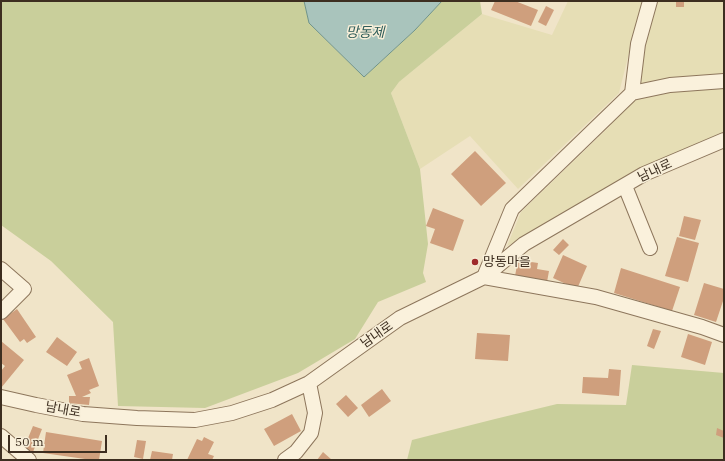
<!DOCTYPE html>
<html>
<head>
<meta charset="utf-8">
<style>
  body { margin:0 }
  #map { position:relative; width:725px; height:461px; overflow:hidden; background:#f0e4c8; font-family:"IBM Plex Serif",serif }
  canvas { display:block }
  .frame { position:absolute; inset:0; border:2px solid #3d2e20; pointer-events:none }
  .scale { position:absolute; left:8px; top:435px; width:99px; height:18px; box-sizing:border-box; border:2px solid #3d2e20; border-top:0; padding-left:5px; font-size:12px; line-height:14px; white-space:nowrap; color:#3d2e20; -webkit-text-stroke:3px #f7eed8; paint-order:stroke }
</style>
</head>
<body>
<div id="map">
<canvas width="725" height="461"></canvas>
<div class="frame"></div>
<div class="scale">50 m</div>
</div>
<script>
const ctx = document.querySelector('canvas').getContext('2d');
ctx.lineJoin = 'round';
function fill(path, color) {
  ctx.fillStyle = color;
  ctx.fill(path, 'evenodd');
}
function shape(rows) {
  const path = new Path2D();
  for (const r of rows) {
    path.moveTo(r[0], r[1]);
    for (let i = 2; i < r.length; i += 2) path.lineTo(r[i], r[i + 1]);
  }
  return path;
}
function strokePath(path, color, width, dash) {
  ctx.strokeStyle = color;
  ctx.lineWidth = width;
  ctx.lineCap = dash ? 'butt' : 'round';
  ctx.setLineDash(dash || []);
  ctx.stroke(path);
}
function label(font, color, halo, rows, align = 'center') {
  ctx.font = font + ' "IBM Plex Serif","Noto Sans KR",serif';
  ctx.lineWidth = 3;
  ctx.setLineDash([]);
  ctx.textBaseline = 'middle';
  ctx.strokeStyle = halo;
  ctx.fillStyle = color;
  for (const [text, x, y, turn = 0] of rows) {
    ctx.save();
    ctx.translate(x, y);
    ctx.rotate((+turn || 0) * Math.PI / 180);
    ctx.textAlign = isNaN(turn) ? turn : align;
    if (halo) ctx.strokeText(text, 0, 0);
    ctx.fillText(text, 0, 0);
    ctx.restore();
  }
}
fill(shape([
  [568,1,642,1,619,93,518,189,470,136,420,169,391,93,399,82,482,14,552,35],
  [657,1,724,1,724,137,507,246,521,212,610,126,640,83,643,49]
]), '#e6deb5');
fill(shape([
  [1,1,304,1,309,23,364,77,415,30,442,1,480,1,482,14,399,82,391,93,420,169,428,244,423,273,426,282,378,302,355,339,298,373,205,408,118,406,113,322,51,261,1,225],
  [632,365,724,373,724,460,407,460,412,440,495,419,557,404,626,405]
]), '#c9cf9b');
const water = shape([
  [304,1,442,1,415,30,364,77,309,23,304,1]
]);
fill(water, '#a9c4bc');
strokePath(water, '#6f938a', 1);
fill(shape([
  [495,1,515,1,538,10,531,26,491,10],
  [676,1,684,1,684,7,676,7],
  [546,6,554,10,546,26,538,22],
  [475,151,506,183,481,206,451,174],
  [433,208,464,220,453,251,430,243,435,229,426,226],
  [684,216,701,220,695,240,679,236],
  [677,237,699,243,688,282,665,276],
  [563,239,569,245,559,255,553,250],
  [563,255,587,266,577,289,553,278],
  [518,260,538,263,537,269,549,271,547,282,515,276],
  [621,268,680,287,672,311,614,293],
  [704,283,724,289,724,298,716,322,694,315],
  [17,309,36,337,27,343,24,339,20,342,3,319],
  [653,329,661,331,654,349,647,346],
  [477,333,510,335,508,361,475,359],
  [688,334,712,342,705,365,681,357],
  [57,337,77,352,67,366,46,352],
  [1,341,24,360,1,388,1,371,5,366,1,363],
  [89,358,99,386,89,390,91,393,82,397,90,397,89,405,69,403,69,396,76,396,67,375,82,369,79,362],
  [609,369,621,370,619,396,582,393,583,377,608,378],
  [382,389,391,401,369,417,361,405],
  [346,395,358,408,348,417,336,404],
  [292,414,301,431,274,446,264,429],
  [33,426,42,429,33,452,24,448],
  [717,428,724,431,724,438,716,435],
  [46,432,102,441,99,460,92,460,43,453],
  [204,437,214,442,208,454,214,456,212,460,187,460,197,439,202,441],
  [137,440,146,441,143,459,134,457],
  [152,451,173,454,172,460,150,460],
  [323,452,332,460,317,460]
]), '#cf9f7d');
const minor = shape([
  [650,1,638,44,632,93,670,85,724,81],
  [632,93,512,209,484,277,596,297,702,327,724,335],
  [625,186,650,248],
  [1,269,24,289,1,312],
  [1,397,36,405,83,414,137,418,195,420,232,413,272,400,309,383,400,318,484,277,524,244,644,174,724,140],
  [1,436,29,460],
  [285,460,296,452,311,433,315,413,309,383]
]);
strokePath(minor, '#8d765c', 16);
strokePath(minor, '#faf1dc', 14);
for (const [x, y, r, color] of [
  [475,262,4,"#9e2a2b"]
]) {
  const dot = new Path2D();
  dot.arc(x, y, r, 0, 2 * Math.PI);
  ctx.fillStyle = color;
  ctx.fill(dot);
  strokePath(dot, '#f7eed8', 1.5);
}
label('13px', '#3d2e20', '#f7eed8', [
  ["남내로",655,171,-25],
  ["남내로",377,335,-35],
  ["남내로",63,410,10]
]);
label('13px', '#3d2e20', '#f7eed8', [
  ["망동마을",483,262]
], 'left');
label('italic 14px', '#2f5d5a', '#f7eed8', [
  ["망동제",365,33]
]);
</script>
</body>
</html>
